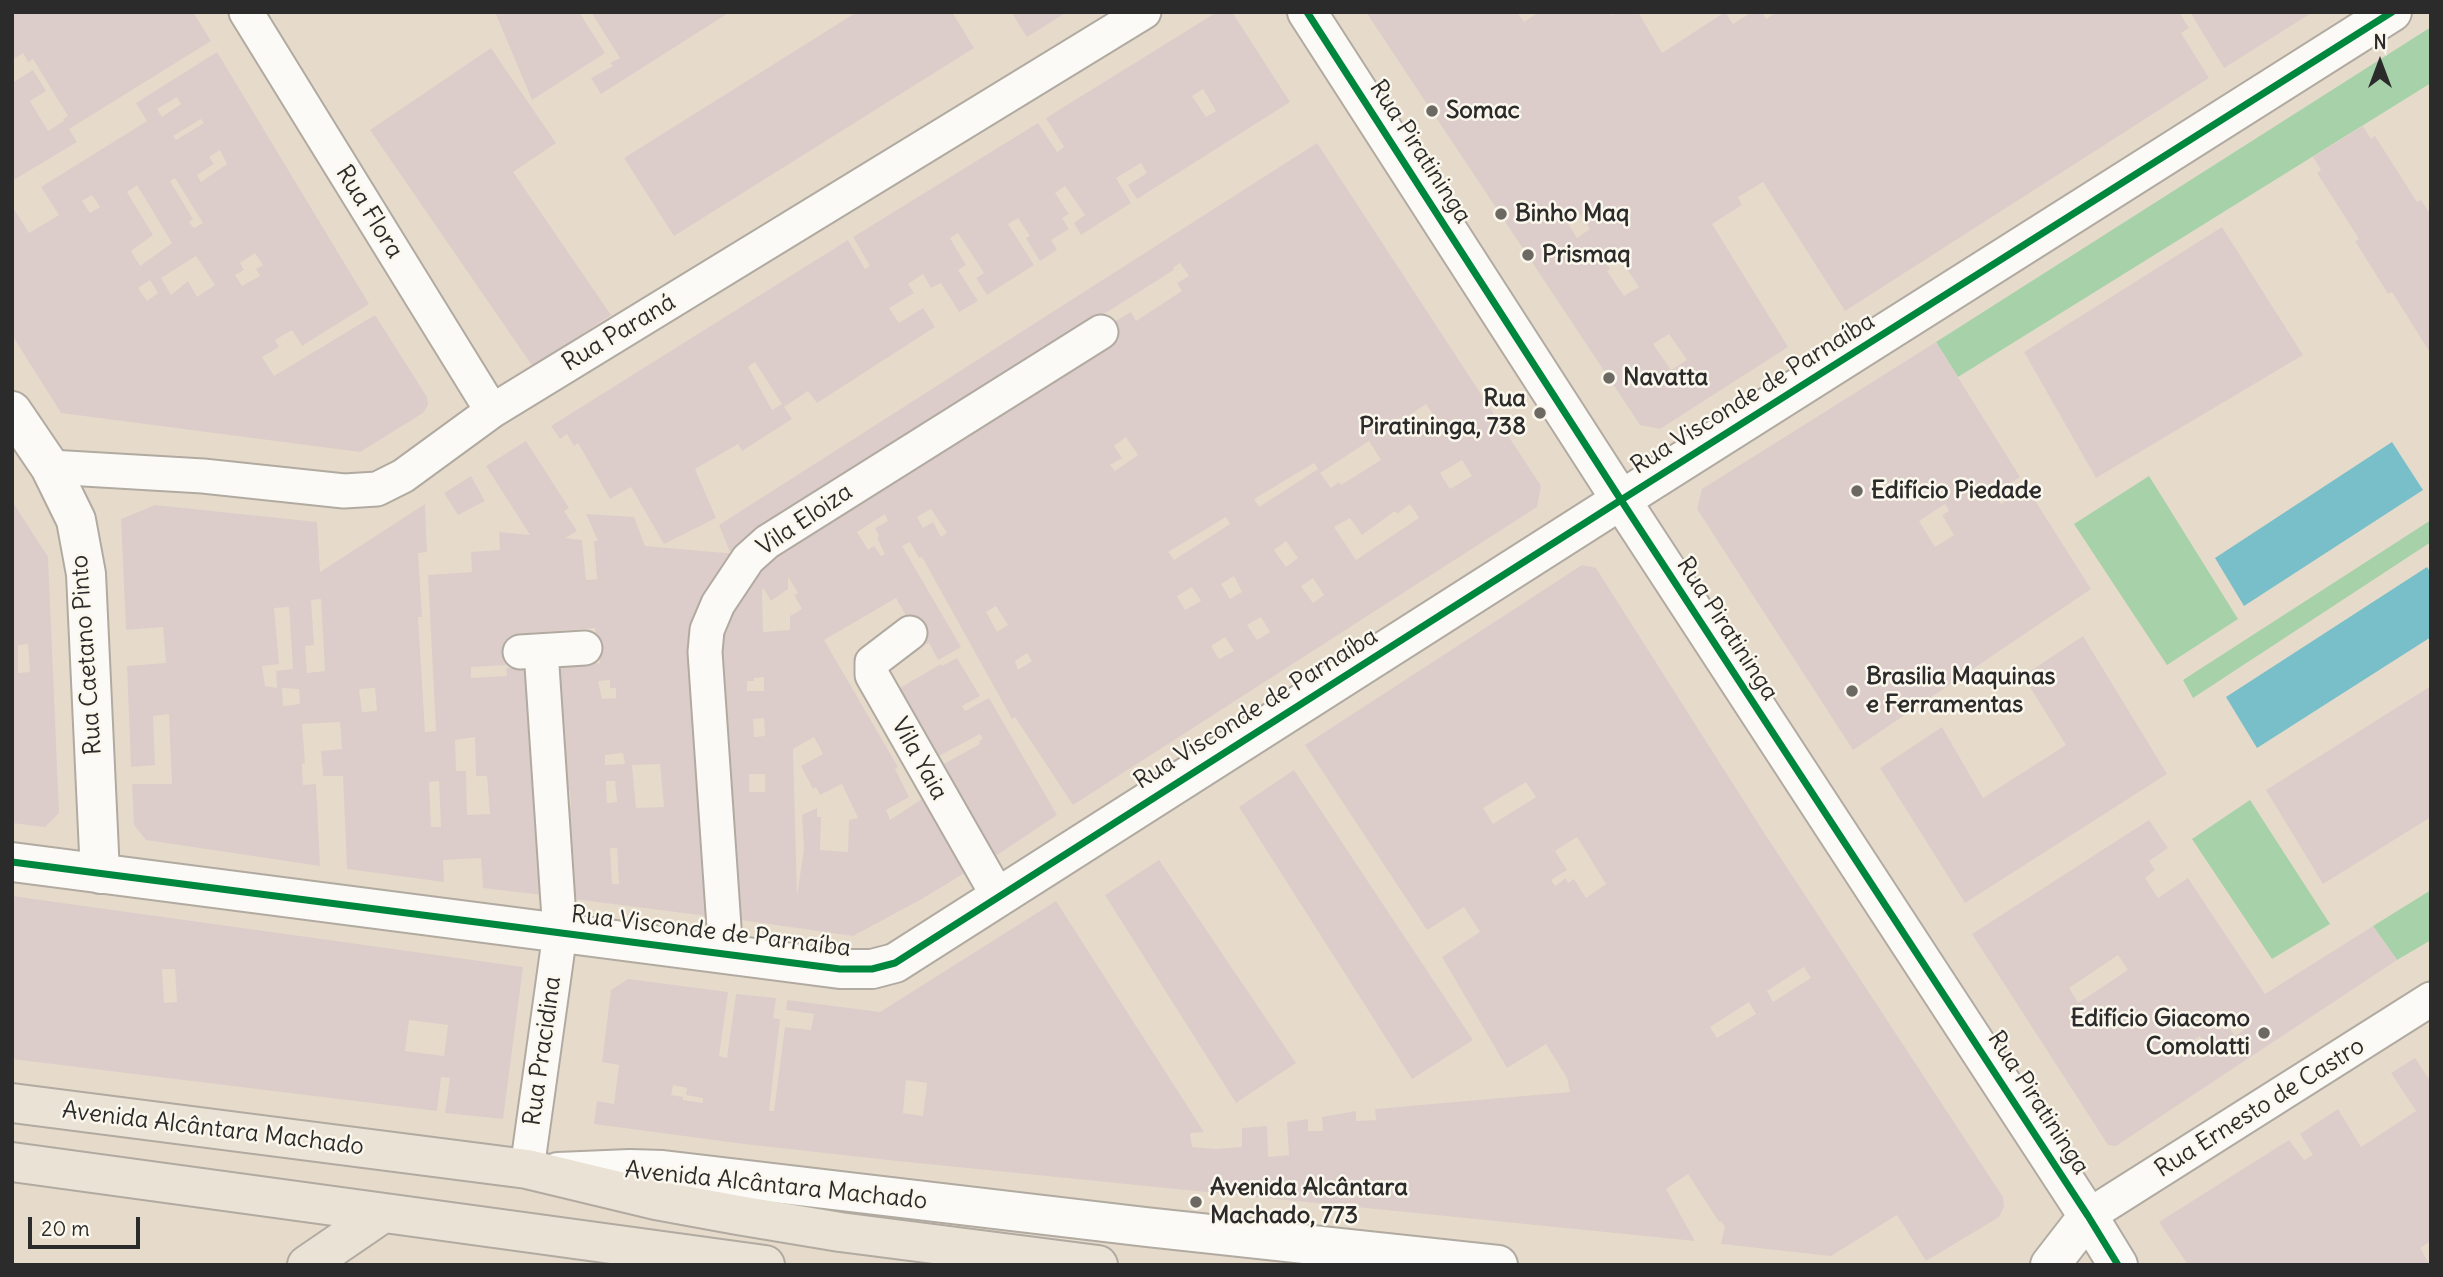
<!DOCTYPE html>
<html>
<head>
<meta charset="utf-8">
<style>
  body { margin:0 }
  #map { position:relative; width:2443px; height:1277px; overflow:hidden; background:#e6dbcb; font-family:Delius,sans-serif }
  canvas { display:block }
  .frame { position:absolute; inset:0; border:14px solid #2b2b2b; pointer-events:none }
  .north { position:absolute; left:2345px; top:28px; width:70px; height:70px; -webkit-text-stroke:5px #fbf7ec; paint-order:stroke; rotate:0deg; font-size:19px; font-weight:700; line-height:28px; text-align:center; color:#2b2b2b }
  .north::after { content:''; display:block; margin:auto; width:24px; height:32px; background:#2b2b2b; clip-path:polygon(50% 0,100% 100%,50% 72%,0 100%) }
  .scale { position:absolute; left:28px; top:1217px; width:112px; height:32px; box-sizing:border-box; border:4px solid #2b2b2b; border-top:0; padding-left:9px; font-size:21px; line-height:24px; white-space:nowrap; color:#2b2b2b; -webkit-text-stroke:5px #fbf7ec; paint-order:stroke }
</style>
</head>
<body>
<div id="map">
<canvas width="2443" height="1277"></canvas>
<div class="frame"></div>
<div class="north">N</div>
<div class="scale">20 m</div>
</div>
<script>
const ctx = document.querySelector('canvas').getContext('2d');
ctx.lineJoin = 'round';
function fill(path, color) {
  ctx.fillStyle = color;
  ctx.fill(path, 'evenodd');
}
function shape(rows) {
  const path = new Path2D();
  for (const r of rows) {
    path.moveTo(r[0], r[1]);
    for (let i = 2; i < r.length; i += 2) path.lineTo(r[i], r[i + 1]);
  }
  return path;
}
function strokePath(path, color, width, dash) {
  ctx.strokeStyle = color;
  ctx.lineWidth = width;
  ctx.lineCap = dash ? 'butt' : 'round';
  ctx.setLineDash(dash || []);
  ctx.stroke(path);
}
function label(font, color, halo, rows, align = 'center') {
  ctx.font = font + ' Delius,sans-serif';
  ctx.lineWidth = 5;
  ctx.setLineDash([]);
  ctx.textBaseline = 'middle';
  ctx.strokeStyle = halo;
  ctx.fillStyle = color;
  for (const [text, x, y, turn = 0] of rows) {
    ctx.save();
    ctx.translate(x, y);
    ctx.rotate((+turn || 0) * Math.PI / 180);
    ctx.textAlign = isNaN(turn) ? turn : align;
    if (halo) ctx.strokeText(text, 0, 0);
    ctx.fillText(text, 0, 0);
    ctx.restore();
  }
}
fill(shape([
  [2431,27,2431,83,1958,377,1936,342],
  [2149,476,2238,619,2167,665,2074,524],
  [2431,520,2431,542,2193,698,2183,680],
  [2250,800,2330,924,2272,959,2192,839],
  [2431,890,2431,940,2397,960,2373,926]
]), '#a7d1a9');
fill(shape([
  [2392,442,2423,490,2244,606,2215,558],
  [2427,567,2431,573,2431,637,2257,748,2226,697]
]), '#78bfc9');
fill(shape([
  [12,12,193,12,211,41,69,129,77,142,12,181,12,83,33,70,46,91,30,101,48,131,64,121,63,119,68,116,33,59,28,62,23,53,12,60],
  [495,12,579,12,605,53,532,100],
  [591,12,730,12,601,94,591,78,613,66,610,63,620,58],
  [857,12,952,12,974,48,674,236,624,158],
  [1011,12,1067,12,1027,37],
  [1217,12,1232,12,1290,102,1137,199,1128,185,1147,173,1141,163,1116,178,1131,203,1081,235,1074,223,1085,215,1065,186,1055,193,1069,214,1062,218,1069,229,1051,240,1057,250,1040,261,1026,238,1030,236,1018,218,1008,224,1034,265,987,295,976,278,984,273,958,233,950,238,966,265,958,270,978,301,959,312,941,283,931,288,923,274,908,284,914,293,889,308,899,323,923,308,935,327,817,403,808,391,784,407,792,419,742,451,738,444,695,469,716,518,664,544,631,487,610,499,578,443,574,446,567,434,560,439,551,426,848,240,865,269,870,266,853,237,1038,123,1057,152,1064,147,1046,118],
  [1203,89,1216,111,1206,117,1192,96],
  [755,362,782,404,772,410,748,367],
  [1366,12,1517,12,1524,22,1539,12,1610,12,1612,15,1617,12,1638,12,1662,53,1725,12,1733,24,1752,12,1762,12,1766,19,1777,12,2179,12,2189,28,2181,33,2209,78,1845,311,1763,182,1738,197,1742,205,1712,224,1788,347,1660,429,1640,425],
  [1580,214,1590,229,1577,238,1567,222],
  [1622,246,1629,257,1622,262,1639,287,1624,296,1607,271,1610,269,1603,258],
  [1669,334,1687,360,1671,370,1653,344],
  [2190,12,2313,12,2224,68],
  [491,48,556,143,513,172,611,315,533,367,370,130],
  [217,52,369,304,302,346,292,330,275,340,279,347,262,357,274,376,375,315,427,397,428,405,423,413,360,452,61,413,12,335,12,206,29,233,59,215,41,187,147,121,136,103],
  [177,97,181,104,162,117,157,109],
  [201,119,204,123,176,140,173,136],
  [220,150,227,164,201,182,197,175,214,164,209,157],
  [175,178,203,223,194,228,189,222,193,219,170,181],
  [137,185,172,243,140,266,131,251,153,235,127,192],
  [92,195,100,207,90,213,82,201],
  [255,253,263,265,256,269,260,276,242,286,235,275,244,270,240,263],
  [196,256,215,285,197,297,188,281,171,295,161,278],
  [150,280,158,293,147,301,138,288],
  [2363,126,2371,139,2375,136,2417,202,2421,200,2431,215,2431,354,2392,292,2388,294,2355,241,2359,239,2317,173,2321,170,2313,157],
  [1317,143,1541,486,1537,507,1073,805,1015,717,1012,719,922,557,919,558,910,542,902,546,961,647,938,660,929,643,923,646,896,598,824,640,898,767,895,769,909,797,886,810,890,820,925,797,968,871,920,900,853,936,734,919,716,631,759,563,1105,327,1131,312,1136,321,1182,291,1177,283,1189,276,1180,263,1173,268,1174,270,775,520,730,552,719,525],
  [1426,404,1436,419,1409,435,1400,421],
  [1126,437,1138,455,1115,471,1110,465,1122,458,1114,446],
  [1369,441,1381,460,1341,485,1339,482,1331,488,1320,473],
  [1462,460,1472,476,1450,489,1440,473],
  [1314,463,1318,469,1259,507,1254,499],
  [1410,504,1419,518,1356,560,1334,527,1350,518,1362,535,1395,511,1397,514],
  [931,509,947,533,941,537,933,522,923,528,917,517],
  [885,514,888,521,875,528,879,536,877,538,885,554,881,556,874,546,868,550,857,532],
  [1226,517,1230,524,1174,560,1168,552],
  [1286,541,1298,558,1286,567,1274,550],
  [1234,576,1242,592,1230,599,1221,584],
  [788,577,798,593,794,595,802,609,790,616,790,630,763,632,762,590,764,589,771,601,788,589],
  [1313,578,1324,595,1313,603,1301,586],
  [1192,587,1201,601,1185,610,1177,596],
  [996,606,1008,625,997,632,986,612],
  [1261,617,1270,632,1257,640,1247,625],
  [1225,637,1234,651,1219,659,1211,646],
  [1027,653,1032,661,1018,670,1015,661],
  [764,677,764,691,747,691,747,681,754,681,754,678],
  [764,718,765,736,754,737,753,719],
  [814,737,823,754,801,766,813,789,816,787,820,795,842,784,858,818,849,820,848,852,820,850,821,817,817,817,817,808,802,815,804,849,797,896,793,749],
  [749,774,765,774,765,792,749,792],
  [2222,227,2303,355,2096,478,2024,352],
  [1936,342,2020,477,1994,494,2001,504,2027,488,2091,589,1853,750,1697,509,1702,489],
  [1945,504,1949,511,1942,515,1954,535,1935,547,1919,521],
  [526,441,569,508,564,511,577,531,565,538,582,540,586,580,597,579,594,541,598,541,586,514,634,517,645,546,736,554,695,627,715,917,566,898,559,807,571,806,570,790,558,791,549,666,600,663,595,628,532,633,530,638,505,640,506,665,471,667,471,678,507,676,506,668,536,666,551,896,483,888,481,858,443,860,444,882,347,869,343,776,323,776,321,751,342,749,340,722,302,724,305,763,302,764,303,785,316,784,320,866,146,840,134,825,132,784,172,784,169,714,153,716,155,765,131,767,127,666,166,663,163,627,126,630,121,519,155,505,317,522,320,572,425,504,427,552,418,553,422,617,418,617,425,732,436,731,428,575,472,572,471,552,500,550,499,532,530,535,486,466],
  [321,599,325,671,307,673,305,646,314,645,311,600],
  [289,607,293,669,276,671,277,688,265,686,262,666,279,664,274,608],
  [610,680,610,688,616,688,616,698,602,699,598,681],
  [282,688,299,689,300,704,283,706],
  [375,688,377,711,362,712,359,689],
  [475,737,476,776,487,776,490,814,467,815,466,771,456,771,455,740],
  [623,753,625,764,605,765,605,755],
  [660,764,664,807,636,808,632,765],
  [439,781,441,827,431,827,429,782],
  [606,781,615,781,617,802,607,803],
  [610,848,617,848,619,884,612,884],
  [471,476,485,501,458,515,444,493],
  [12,501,48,557,59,813,45,827,12,823],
  [28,644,30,672,18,673,18,645],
  [1582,565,1596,568,1763,831,2003,1197,2004,1207,1999,1217,1926,1261,1897,1215,1831,1256,1721,1244,1725,1227,1721,1221,1719,1222,1688,1174,1666,1189,1695,1241,897,1161,744,1144,594,1124,597,1101,614,1104,619,1065,602,1062,611,990,628,979,728,992,719,1056,727,1058,736,994,776,998,773,1018,780,1019,769,1111,774,1111,785,1027,811,1030,814,1014,786,1010,787,1000,880,1012,1056,901,1204,1132,1190,1133,1192,1147,1216,1149,1242,1147,1242,1128,1267,1126,1268,1157,1289,1155,1287,1122,1308,1119,1308,1131,1323,1131,1322,1117,1356,1111,1356,1121,1376,1120,1375,1109,1570,1092,1567,1078,1546,1044,1507,1068,1442,957,1480,932,1464,907,1427,930,1305,745],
  [1526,782,1536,797,1493,824,1483,808],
  [1577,837,1606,884,1586,898,1574,879,1568,883,1566,878,1555,886,1551,880,1567,870,1555,851],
  [1804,967,1811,978,1773,1002,1767,991],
  [1749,1002,1756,1014,1717,1038,1710,1027],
  [906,1080,927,1083,923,1116,903,1113],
  [673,1085,687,1088,686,1095,703,1098,703,1103,683,1100,683,1097,671,1095],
  [2083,636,2167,774,1965,903,1880,768,1942,727,1983,798,2066,745,2023,676],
  [957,658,980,696,962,706,965,711,989,698,1057,815,988,861,942,765,980,744,979,741,983,739,980,734,937,757,898,689,941,664,942,666],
  [2431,686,2431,817,2323,884,2266,790],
  [1294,770,1473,1040,1412,1079,1239,807],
  [2149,820,2168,848,2149,861,2155,870,2145,878,2158,898,2188,878,2265,994,2373,926,2397,960,2116,1146,2108,1145,1972,934],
  [2118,955,2128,970,2078,1003,2069,988],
  [2234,1015,2244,1030,2235,1036,2224,1020],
  [2200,1036,2210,1052,2200,1059,2189,1043],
  [1159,860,1296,1063,1236,1103,1105,895],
  [12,896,523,967,503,1119,445,1113,450,1078,441,1077,437,1111,12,1059],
  [162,969,175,969,177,1002,164,1003],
  [409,1020,448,1025,444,1056,405,1051],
  [2415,1058,2431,1082,2431,1241,2420,1248,2430,1265,2188,1265,2159,1222,2289,1140,2304,1160,2313,1155,2300,1134,2338,1109,2361,1147,2416,1111,2391,1073]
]), '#dccdca');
const minor = shape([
  [246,12,492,411],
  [50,467,203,476,344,491,377,489,403,476,492,411,1144,12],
  [910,633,872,662,872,675,998,896],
  [520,652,585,648],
  [726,956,705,652,707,630,718,604,748,559,767,542,1101,332],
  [527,1169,560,933,541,651],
  [2088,1216,2431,999]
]);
const tertiary = shape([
  [1307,12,1621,500,2088,1216,2118,1265],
  [12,411,50,467,76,520,86,574,100,874],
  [12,862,840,969,872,969,895,963,1621,500,2392,12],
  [558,1172,630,1169,663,1170,1146,1227,1498,1265],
  [2050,1265,2088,1216]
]);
const primary = shape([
  [12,1103,527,1169,656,1200,738,1215,840,1232,1098,1265]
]);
const trunk = shape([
  [12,1162,765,1265],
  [307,1265,383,1213]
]);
strokePath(minor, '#b1aaa0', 37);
strokePath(tertiary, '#b1aaa0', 42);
strokePath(primary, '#b1aaa0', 42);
strokePath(trunk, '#b1aaa0', 42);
strokePath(minor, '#fbfaf7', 33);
strokePath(tertiary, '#fbfaf7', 38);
strokePath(primary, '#ebe2d6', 38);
strokePath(trunk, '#ebe2d6', 38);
strokePath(shape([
  [1307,12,1621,500,2088,1216,2118,1265],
  [12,862,840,969,872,969,895,963,1621,500,2392,12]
]), '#00873e', 7);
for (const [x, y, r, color] of [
  [1432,111,7,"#6c6963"],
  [1501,214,7,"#6c6963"],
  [1528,255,7,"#6c6963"],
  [1609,378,7,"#6c6963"],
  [1540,413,7,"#6c6963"],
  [1857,491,7,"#6c6963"],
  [1852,691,7,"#6c6963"],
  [2264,1033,7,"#6c6963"],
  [1196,1202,7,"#6c6963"]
]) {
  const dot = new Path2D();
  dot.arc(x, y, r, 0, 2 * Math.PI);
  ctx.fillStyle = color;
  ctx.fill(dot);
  strokePath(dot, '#fbf7ec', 2.5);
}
label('bold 24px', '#2b2b2b', '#fbf7ec', [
  ["Somac",1446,111],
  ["Binho Maq",1515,214],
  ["Prismaq",1542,255],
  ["Navatta",1623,378],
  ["Rua",1526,399,"right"],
  ["Piratininga, 738",1526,427,"right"],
  ["Edifício Piedade",1871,491],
  ["Brasilia Maquinas",1866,677],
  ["e Ferramentas",1866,705],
  ["Edifício Giacomo",2250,1019,"right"],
  ["Comolatti",2250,1047,"right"],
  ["Avenida Alcântara",1210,1188],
  ["Machado, 773",1210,1216]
], 'left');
label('24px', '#2b2b2b', '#fbf7ec', [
  ["Rua Piratininga",1420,152,57],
  ["Rua Flora",369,212,58],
  ["Rua Paraná",619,333,-31],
  ["Rua Visconde de Parnaíba",1753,394,-32],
  ["Vila Eloiza",805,520,-34],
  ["Rua Piratininga",1727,629,57],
  ["Rua Caetano Pinto",87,655,-94],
  ["Rua Visconde de Parnaíba",1256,709,-32],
  ["Vila Yaia",919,759,61],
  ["Rua Visconde de Parnaíba",711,932,7],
  ["Rua Pracidina",543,1051,-82],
  ["Rua Piratininga",2038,1103,57],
  ["Rua Ernesto de Castro",2260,1108,-32],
  ["Avenida Alcântara Machado",213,1129,7],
  ["Avenida Alcântara Machado",776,1186,6]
]);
</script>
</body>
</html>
